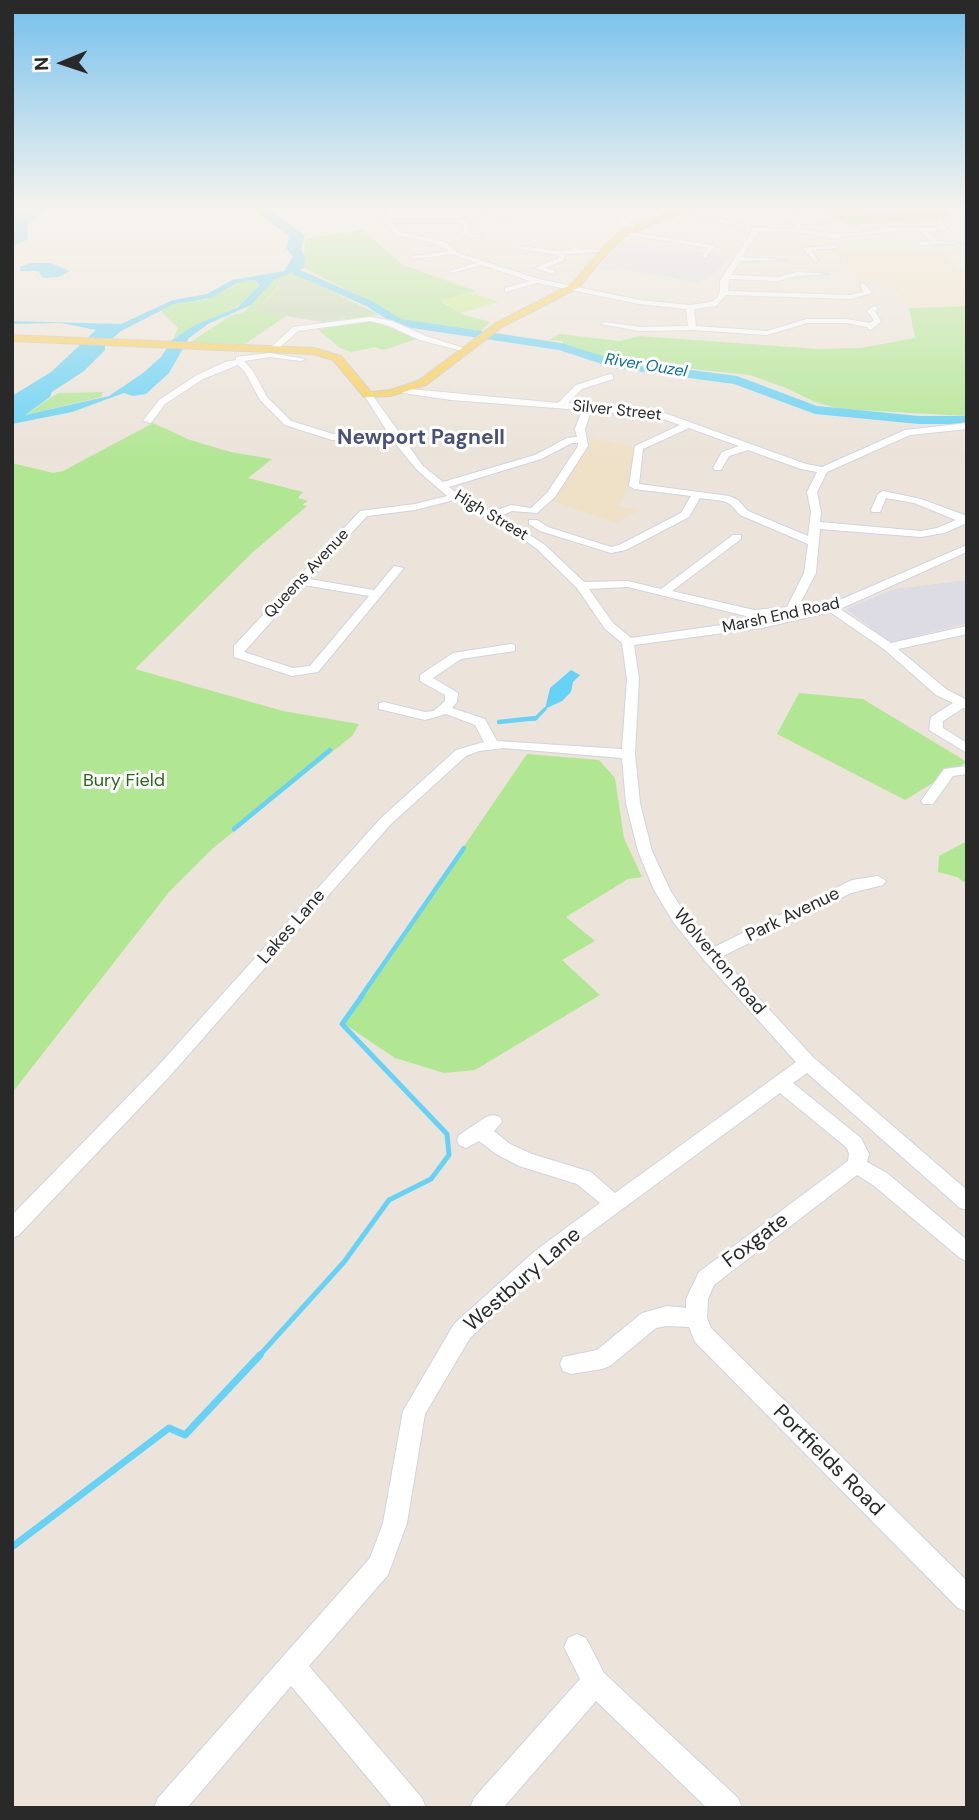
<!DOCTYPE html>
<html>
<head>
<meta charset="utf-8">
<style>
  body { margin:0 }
  #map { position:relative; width:979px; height:1820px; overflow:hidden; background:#ece4da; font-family:"DM Sans",sans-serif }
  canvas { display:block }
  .frame { position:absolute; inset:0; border:14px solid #292929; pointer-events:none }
  .north { position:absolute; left:28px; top:28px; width:70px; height:70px; -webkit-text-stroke:5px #fff; paint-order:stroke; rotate:268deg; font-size:19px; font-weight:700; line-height:28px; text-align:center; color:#292929 }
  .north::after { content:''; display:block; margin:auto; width:24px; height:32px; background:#292929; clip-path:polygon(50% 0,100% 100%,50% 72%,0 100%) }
</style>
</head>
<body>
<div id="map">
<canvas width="979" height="1820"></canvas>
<div class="frame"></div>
<div class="north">N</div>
</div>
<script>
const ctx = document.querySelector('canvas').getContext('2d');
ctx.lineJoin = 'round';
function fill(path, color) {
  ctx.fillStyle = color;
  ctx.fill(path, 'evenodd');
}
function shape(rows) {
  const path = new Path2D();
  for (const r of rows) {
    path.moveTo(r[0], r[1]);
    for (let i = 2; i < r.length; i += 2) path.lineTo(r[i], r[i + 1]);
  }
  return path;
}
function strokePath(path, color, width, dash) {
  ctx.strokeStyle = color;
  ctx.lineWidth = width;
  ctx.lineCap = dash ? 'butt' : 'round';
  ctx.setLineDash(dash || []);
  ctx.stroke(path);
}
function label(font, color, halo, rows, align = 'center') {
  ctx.font = font + ' "DM Sans",sans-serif';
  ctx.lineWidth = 6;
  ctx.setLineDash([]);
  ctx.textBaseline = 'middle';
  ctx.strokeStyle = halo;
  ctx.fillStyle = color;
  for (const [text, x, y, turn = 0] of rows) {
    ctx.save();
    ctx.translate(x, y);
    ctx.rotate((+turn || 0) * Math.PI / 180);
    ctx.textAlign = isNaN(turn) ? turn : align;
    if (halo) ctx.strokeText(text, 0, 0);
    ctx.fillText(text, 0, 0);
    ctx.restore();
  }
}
fill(shape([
  [618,242,689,251,731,257,711,276,698,283,619,268,614,271,598,268],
  [967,580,967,623,891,643,846,609,895,589]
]), '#dddbe4');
fill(shape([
  [835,250,943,250,967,277,967,306,909,308,890,285,861,285],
  [592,438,633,446,632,476,619,506,640,510,615,523,552,501]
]), '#efe1c8');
fill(shape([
  [810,207,862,207,868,212,946,211,955,217,851,225],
  [363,230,403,265,476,291,440,301,464,315,490,322,480,332,417,325,400,320,375,304,304,268,305,239],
  [293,273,380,315,323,322,372,312,292,276,277,282,278,288,255,310,286,316,245,344,189,343,230,316,244,312,274,280],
  [258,280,260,286,249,300,174,338,178,328,161,311,178,302,206,300,242,281],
  [967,306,967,416,840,409,815,402,786,388,750,375,616,361,563,344,563,341,549,340,559,334,620,341,639,336,818,349,861,348,915,338,909,308],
  [367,320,389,326,417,339,383,350,376,347,351,352,340,348,316,328],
  [103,392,101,397,25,415,58,393],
  [153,423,190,440,231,452,272,459,248,478,303,492,298,498,308,501,302,505,307,506,253,552,135,669,283,711,359,724,352,736,212,849,169,892,12,1093,12,463,53,473,63,471],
  [799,693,863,699,967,762,905,800,777,734],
  [527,754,599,760,615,778,624,838,642,877,628,879,566,917,595,941,562,960,600,995,475,1070,444,1073,395,1058,343,1023],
  [967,841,967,884,957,877,938,872,939,856]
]), '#b1e693');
fill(shape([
  [292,276,373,312,323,322,254,311,279,288,277,282]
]), '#c4d7b0');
fill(shape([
  [470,292,499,302,461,313,440,300]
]), '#c7ee8e');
fill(shape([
  [12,207,47,207,27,226,28,239,12,247],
  [249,207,267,207,305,236,301,249,305,256,304,268,274,280,251,305,208,324,189,338,169,373,146,394,133,396,124,393,72,412,12,424,12,396,51,372,96,330,61,323,12,324,12,321,121,324,173,300,207,294,232,280,284,271,293,257,286,248,289,236],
  [254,280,260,285,238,307,195,325,172,340,161,357,143,373,109,396,25,415,50,397,52,392,84,371,105,350,105,345,121,331,174,304,211,298,237,283],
  [31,263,51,263,70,271,59,277,43,278,38,271,20,271,20,267],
  [571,670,580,675,573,682,571,692,562,701,545,709,550,688]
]), '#66d2f5');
strokePath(shape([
  [530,719,535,719,545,709]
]), '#66d2f5', 3.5);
strokePath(shape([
  [499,722,536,718],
  [234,829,330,750],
  [360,998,464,848]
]), '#66d2f5', 4.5);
strokePath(shape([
  [258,1357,344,1262,389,1200,431,1179,449,1155,447,1134,342,1024,362,996]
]), '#66d2f5', 5);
strokePath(shape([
  [12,1547,169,1428,185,1435,260,1355]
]), '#66d2f5', 7);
fill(shape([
  [293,267,374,302,401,319,561,343,616,360,737,376,817,406,919,416,967,416,967,424,919,424,815,414,734,384,614,368,559,350,398,326,366,306,289,272,289,268,293,267]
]), '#66d2f5');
const minor = shape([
  [365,207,373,207,391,219,460,219,477,213,469,207,509,214,507,217,483,215,466,221,472,226,467,233,481,236,479,239,461,235,465,226,460,223,392,223,400,232,438,240,449,244,458,253,539,279,639,300,690,305,711,302,717,298,720,291,720,281,752,231,682,211,684,208,756,228,795,228,790,219,795,214,774,210,777,208,797,211,801,215,797,220,832,223,800,224,801,229,834,234,860,233,888,227,940,228,936,222,941,218,947,230,928,232,938,241,964,243,919,245,917,242,930,241,921,232,908,230,834,238,789,231,758,232,742,257,786,260,740,261,731,275,777,277,797,272,829,274,797,276,777,281,729,279,728,291,850,295,864,292,860,285,864,283,872,293,850,299,726,295,716,306,694,309,696,326,767,331,807,319,846,319,870,323,874,320,867,311,874,306,878,308,875,311,881,322,870,330,867,327,846,323,807,323,767,335,693,330,640,331,601,324,605,322,640,327,688,326,686,309,639,304,537,283,505,292,505,288,530,281,482,265,450,273,450,271,476,263,452,254,412,259,414,256,449,251,435,243,396,235,390,230,384,219,365,207],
  [611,207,617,207,628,223,639,226,639,228,624,226,611,207],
  [624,231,712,245,715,247,705,258,702,256,708,248,622,234,624,231],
  [836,245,838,248,811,250,818,260,815,262,803,248,836,245],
  [518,246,563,251,573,248,607,251,566,254,564,260,545,268,555,271,553,274,535,268,559,258,559,255,520,249,518,246],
  [370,317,392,321,426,336,470,350,466,352,420,340,387,325,370,321,298,331,278,349,271,347,293,327,370,317],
  [270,353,305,359,301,361,270,357,244,361,253,371,267,397,291,421,333,434,390,436,364,395,371,393,423,466,443,482,535,455,567,438,577,437,575,429,582,410,451,400,403,393,399,390,400,388,558,403,576,385,610,374,613,375,613,379,582,389,568,403,659,411,806,464,822,467,905,430,967,423,967,429,910,435,827,472,817,492,821,512,820,522,921,531,937,528,956,520,914,503,886,498,880,512,872,512,871,510,878,494,883,491,921,499,967,516,967,523,944,533,921,537,820,529,816,573,796,611,786,615,828,605,967,545,967,552,840,609,891,643,967,626,967,634,898,649,946,689,967,700,967,709,963,708,943,721,943,728,967,743,967,753,929,730,931,717,953,703,936,695,885,650,830,612,762,628,634,645,639,679,635,754,640,803,652,851,670,890,686,915,712,948,852,880,878,876,886,881,883,885,851,893,721,957,814,1058,967,1190,967,1210,960,1208,807,1073,793,1083,861,1138,869,1154,867,1162,887,1173,967,1240,967,1261,960,1258,873,1185,857,1175,714,1285,708,1299,707,1318,711,1328,967,1581,967,1612,958,1608,695,1342,689,1327,667,1326,656,1328,610,1366,602,1369,571,1374,563,1371,560,1364,563,1357,597,1350,642,1313,667,1306,686,1308,686,1299,699,1272,848,1161,849,1154,847,1148,780,1093,549,1263,470,1338,425,1414,407,1523,388,1575,309,1666,422,1798,426,1808,393,1808,291,1686,187,1808,154,1808,158,1798,370,1558,383,1523,403,1411,454,1324,535,1251,600,1203,577,1184,519,1166,496,1154,479,1141,466,1148,459,1145,457,1140,459,1135,486,1117,493,1115,500,1117,502,1122,494,1131,510,1144,532,1154,591,1172,615,1193,796,1062,704,960,674,923,654,890,638,851,626,803,622,758,503,748,479,751,466,756,391,824,169,1077,19,1235,12,1238,12,1215,157,1067,381,818,456,750,484,742,475,725,446,714,425,720,379,709,379,703,384,702,425,712,434,711,445,701,445,695,420,681,420,675,453,653,511,644,515,645,515,651,461,659,433,678,458,693,457,702,452,708,485,719,497,741,622,749,627,679,622,643,605,629,577,588,537,549,511,530,454,500,415,510,367,516,309,579,374,590,394,566,404,568,318,672,292,676,234,657,234,646,360,511,415,504,447,496,417,470,394,442,332,440,285,425,260,400,245,372,238,365,203,379,165,404,151,423,143,421,159,400,197,375,225,362,236,360,236,357,270,353],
  [591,411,655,416,680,425,635,446,629,486,634,489,691,496,681,513,619,545,611,547,548,527,537,520,529,520,529,524,540,531,611,553,626,550,689,517,700,498,723,501,730,504,740,515,808,544,804,573,787,607,754,610,672,591,741,539,741,535,733,535,661,589,628,581,584,582,545,545,500,516,512,511,537,513,555,497,588,446,585,429,591,411],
  [689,428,739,446,722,452,713,468,715,470,721,470,729,456,748,450,801,469,817,472,807,492,811,512,808,536,748,511,738,500,729,496,639,484,643,449,689,428],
  [572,443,578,443,578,446,547,493,531,508,511,505,492,512,459,495,449,487,541,459,572,443],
  [304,585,369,596,310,666,293,668,244,652,304,585],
  [628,587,754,618,784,616,631,638,613,623,589,589,628,587],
  [967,766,967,774,953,776,933,804,923,804,921,801,944,769,967,766],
  [577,1634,586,1638,604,1673,738,1798,742,1808,707,1808,596,1701,503,1808,470,1808,474,1798,580,1679,564,1647,568,1638,577,1634]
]);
const major = shape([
  [684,207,695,207,627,235,611,249,578,288,502,327,426,385,391,396,364,397,333,360,313,354,12,341,12,335,314,348,341,356,371,392,390,390,418,381,496,323,572,284,605,245,621,231,684,207]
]);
strokePath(minor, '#cfd3e3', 2);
strokePath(major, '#c7c7c7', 2);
fill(minor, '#fff');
fill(major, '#f8ce53');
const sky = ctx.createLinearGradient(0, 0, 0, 462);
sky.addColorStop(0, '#74c0ed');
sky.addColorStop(0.45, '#f6f3ee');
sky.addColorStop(1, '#f6f3ee00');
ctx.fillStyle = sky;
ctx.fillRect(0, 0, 979, 462);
label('italic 16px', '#066ea0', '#fff', [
  ["River Ouzel",646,366,9]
]);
label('16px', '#292929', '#fff', [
  ["Silver Street",617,411,6],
  ["High Street",491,516,31],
  ["Queens Avenue",307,574,-47],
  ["Marsh End Road",781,616,-12]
]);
label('18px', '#296916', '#fff', [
  ["Bury Field",124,781]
]);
label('18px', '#292929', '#fff', [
  ["Park Avenue",793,915,-26],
  ["Lakes Lane",292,927,-49],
  ["Wolverton Road",719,962,50]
]);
label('bold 21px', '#47527c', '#fff', [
  ["Newport Pagnell",421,438]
]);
label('21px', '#292929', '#fff', [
  ["Foxgate",756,1241,-37],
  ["Westbury Lane",523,1280,-41],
  ["Portfields Road",828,1461,45]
]);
</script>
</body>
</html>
